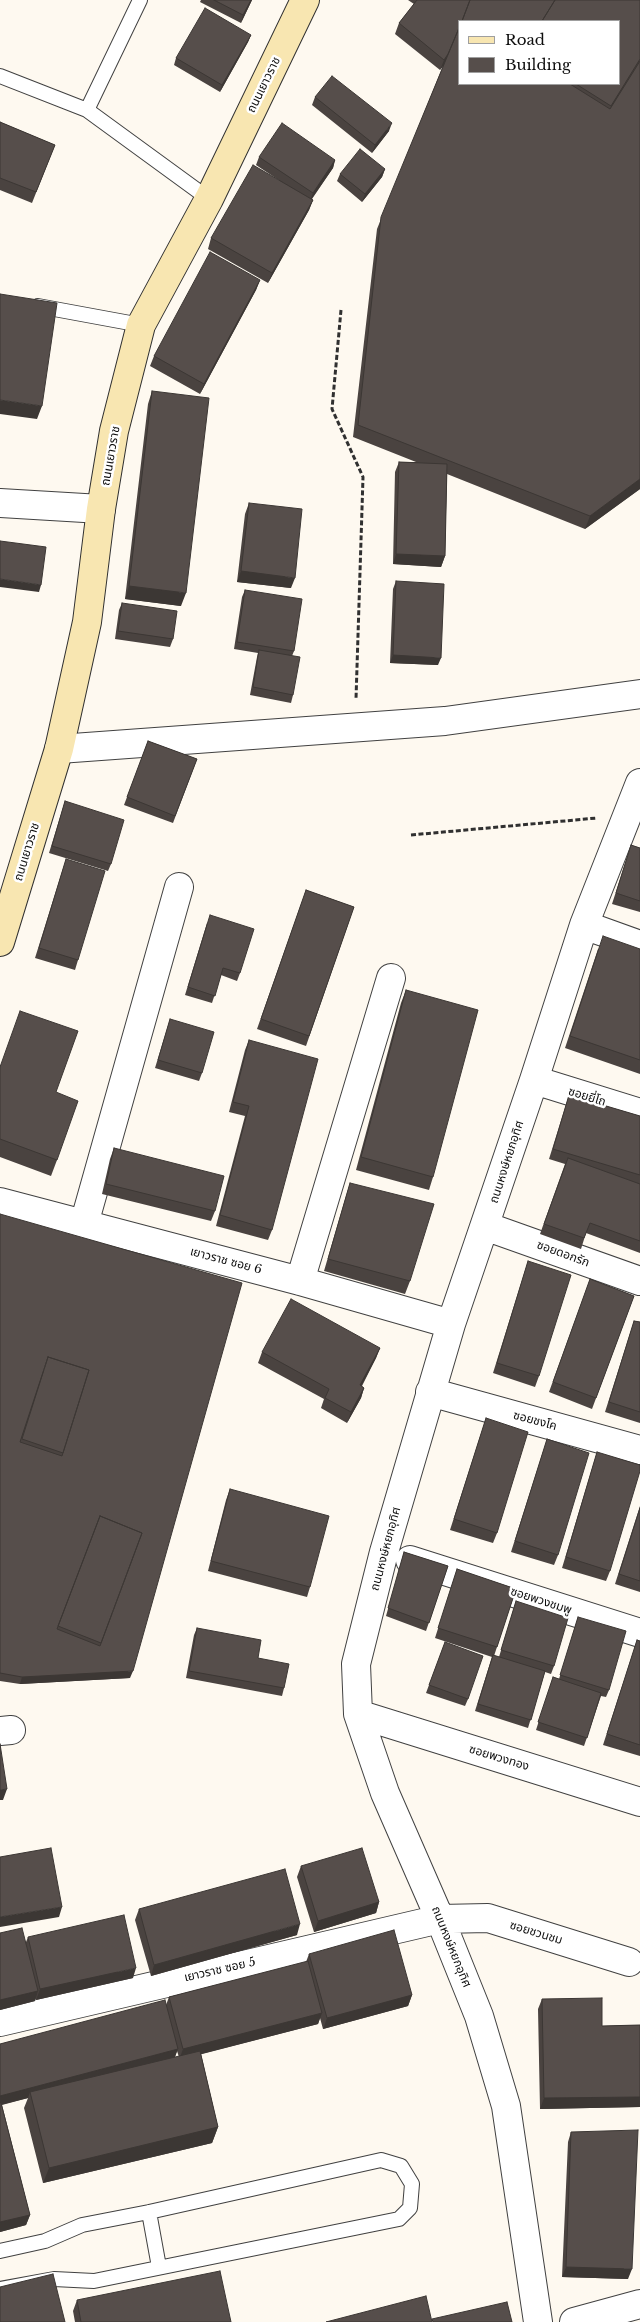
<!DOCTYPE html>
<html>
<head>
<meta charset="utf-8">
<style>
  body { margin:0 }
  #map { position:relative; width:640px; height:2322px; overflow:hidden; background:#fef9f0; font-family:"Libre Baskerville",serif }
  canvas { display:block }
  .legend { position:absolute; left:458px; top:20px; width:162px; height:65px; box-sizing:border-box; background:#fff; border:1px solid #9f9f9f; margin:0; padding:6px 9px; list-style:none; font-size:15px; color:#0e0e0e }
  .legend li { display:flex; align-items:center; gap:10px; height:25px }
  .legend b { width:25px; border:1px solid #9f9f9f }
</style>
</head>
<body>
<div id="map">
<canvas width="640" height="2322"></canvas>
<ul class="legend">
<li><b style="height:6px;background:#f8e6b1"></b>Road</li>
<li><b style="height:14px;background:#564e4b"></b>Building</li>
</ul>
</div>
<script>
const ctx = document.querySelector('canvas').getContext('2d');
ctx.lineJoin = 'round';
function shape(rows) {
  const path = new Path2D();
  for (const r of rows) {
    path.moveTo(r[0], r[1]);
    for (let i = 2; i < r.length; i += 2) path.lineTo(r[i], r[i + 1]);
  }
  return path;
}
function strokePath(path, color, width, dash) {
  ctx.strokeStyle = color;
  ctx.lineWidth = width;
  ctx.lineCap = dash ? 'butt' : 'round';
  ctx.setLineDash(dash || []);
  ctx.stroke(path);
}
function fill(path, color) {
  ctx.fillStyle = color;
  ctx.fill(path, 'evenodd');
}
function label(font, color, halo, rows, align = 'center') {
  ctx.font = font + ' "Libre Baskerville","Noto Sans Thai",serif';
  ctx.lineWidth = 5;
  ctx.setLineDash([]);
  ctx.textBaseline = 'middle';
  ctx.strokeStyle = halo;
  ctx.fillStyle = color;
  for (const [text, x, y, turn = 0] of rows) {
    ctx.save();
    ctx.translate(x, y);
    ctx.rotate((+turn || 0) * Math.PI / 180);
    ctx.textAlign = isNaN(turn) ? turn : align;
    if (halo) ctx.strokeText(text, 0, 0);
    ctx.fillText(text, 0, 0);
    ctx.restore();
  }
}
const lane = shape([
  [0,76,87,110,209,199],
  [87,110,140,0],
  [38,306,141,325],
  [149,2212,159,2267],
  [0,2251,45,2241,82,2225,149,2212,381,2160,401,2166,412,2184,410,2208,399,2219,94,2281,54,2279,0,2289]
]);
const street = shape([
  [0,503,101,509],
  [59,749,445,721,640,694],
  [584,925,640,945],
  [534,1080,640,1113],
  [0,1202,300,1281,451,1324],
  [84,1224,179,887],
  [485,1226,640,1281],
  [300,1281,391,978],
  [430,1392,640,1450],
  [410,1560,640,1633],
  [358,1714,640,1802],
  [0,1731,11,1730],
  [0,2022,440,1919,488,1918,629,1962],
  [538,2322,506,2106,479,2016,440,1919,385,1793,358,1714,356,1664,384,1552,451,1324,534,1080,584,925,640,783],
  [574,2322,640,2304]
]);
const secondary = shape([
  [0,942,59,749,87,622,101,509,114,431,141,325,209,199,305,0]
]);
strokePath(lane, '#414141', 16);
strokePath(street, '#414141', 30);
strokePath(secondary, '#303030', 30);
strokePath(shape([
  [341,310,332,409,363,477,356,699],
  [411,835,597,818]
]), '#303030', 3, [5, 2.5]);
strokePath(lane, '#fff', 14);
strokePath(street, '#fff', 28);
strokePath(secondary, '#f8e6b1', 28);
fill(shape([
  [201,0,252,0,241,23,200,2],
  [408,0,640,0,640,489,585,529,447,474,445,556,441,567,393,564,395,472,399,462,416,462,353,437,377,229,443,66,440,70,395,34,399,23,414,4],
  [459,21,619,84,459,84],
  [251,35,248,42,220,92,174,65,176,58],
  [315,97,389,131,372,153,312,105],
  [0,122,55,145,32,203,0,190],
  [259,157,335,160,333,168,312,199,313,200,309,210,268,283,208,249,211,238,280,181,256,165],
  [385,169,382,177,362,202,337,181,340,174],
  [260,280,256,290,200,394,150,366,154,356],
  [152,391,181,606,125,599,148,404],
  [249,503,291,588,237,582,245,514],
  [396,581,438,665,390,663,393,589],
  [245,590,294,651,292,656,293,695,291,703,250,695,257,657,258,653,234,649,242,597],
  [122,603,173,639,170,647,115,639,119,610],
  [148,741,197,759,173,823,124,805],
  [65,801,111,864,108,871,49,853],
  [631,845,640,848,640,912,612,904],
  [66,859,78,960,75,970,35,958],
  [306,890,354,907,306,1046,257,1029],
  [207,923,240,973,237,981,221,975,212,1003,185,995],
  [598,949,640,949,640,1074,565,1048],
  [406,990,433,1177,429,1190,356,1170,401,1003],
  [170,1019,202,1073,199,1081,155,1068],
  [249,1040,272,1230,268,1240,216,1226,245,1116,229,1112,245,1050],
  [0,1066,56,1092,57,1160,51,1176,0,1157],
  [569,1095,640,1116,640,1253,586,1233,581,1249,540,1234,565,1164,549,1159],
  [114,1148,215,1211,211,1221,102,1194,110,1159],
  [350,1183,410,1281,405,1294,324,1271,346,1196],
  [0,1214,130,1678,20,1684,0,1681],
  [528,1261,539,1376,535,1387,493,1373],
  [590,1279,634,1296,592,1409,549,1392],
  [634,1321,640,1322,640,1423,605,1412],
  [380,1348,376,1358,362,1386,364,1388,361,1398,347,1423,321,1408,324,1399,258,1363,262,1352],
  [486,1418,497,1533,493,1543,450,1530],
  [547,1439,558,1555,554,1565,511,1552],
  [597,1452,610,1571,606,1581,562,1568],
  [230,1489,310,1587,307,1597,208,1571,226,1500],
  [640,1506,640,1592,615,1584],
  [404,1552,448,1566,426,1631,386,1616],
  [457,1569,516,1589,494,1656,499,1657,516,1601,554,1666,551,1674,545,1672,528,1728,475,1711,492,1657,435,1638],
  [578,1617,609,1690,606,1697,601,1696,584,1746,536,1730,553,1677,559,1679],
  [197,1628,258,1658,284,1688,282,1696,186,1678,194,1635],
  [637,1640,640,1641,640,1756,603,1745],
  [445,1642,468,1699,465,1706,426,1693],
  [301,1866,379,1902,376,1913,314,1932,297,1877],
  [139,1909,297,1935,151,1976,135,1920],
  [0,1933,26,1942,28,1937,133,1978,36,2000,36,1997,35,2001,0,2010],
  [309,1954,412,1995,408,2006,323,2029,320,2018,318,2024,201,2054,218,2127,212,2143,43,2183,24,2108,28,2098,2,2105,30,2215,26,2225,0,2232,0,2044,166,2005,169,1997,306,1962],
  [177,2051,179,2057,175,2057],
  [542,1999,602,2026,640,2025,640,2107,540,2109,538,2009],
  [571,2132,628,2279,562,2277,568,2142],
  [77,2300,231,2322,75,2322,73,2311]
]), '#4a4340');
fill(shape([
  [251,0,252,0,241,23,243,15],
  [251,35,248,42,220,92,222,85],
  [448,54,444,65,440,70,444,60],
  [392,123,389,131,372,153,375,145],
  [335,160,333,168,310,201,313,193],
  [385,169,382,177,362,202,365,194],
  [313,200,309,210,268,283,272,273],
  [260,280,256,290,200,394,204,384],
  [0,400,42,406,37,419,0,414],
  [640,479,640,489,585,529,590,516],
  [396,554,445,556,441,567,393,564],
  [241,571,295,578,291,588,237,582],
  [0,579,41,585,39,592,0,587],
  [129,586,186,593,181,606,125,599],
  [393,655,441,658,438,665,390,663],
  [380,1348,376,1358,356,1396,360,1385],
  [364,1388,361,1398,347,1423,351,1412],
  [133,1671,130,1678,20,1684,22,1677],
  [7,1789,3,1800,0,1800,0,1790],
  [379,1902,376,1913,314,1932,318,1921],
  [62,1907,59,1917,0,1927,0,1917],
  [300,1924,297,1935,151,1976,154,1965],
  [136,1968,133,1978,36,2000,40,1989],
  [38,1991,35,2001,0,2010,0,2000],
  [412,1995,408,2006,323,2029,327,2018],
  [322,2013,318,2024,179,2060,183,2049],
  [178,2049,174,2059,30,2092,28,2098,0,2105,0,2096],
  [640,2097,640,2107,540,2109,544,2098],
  [218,2127,212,2143,43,2183,49,2168],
  [30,2215,26,2225,0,2232,0,2222],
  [566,2267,632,2269,628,2279,562,2277]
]), '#3c3734');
const building = shape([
  [214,0,251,0,243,15,214,0],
  [417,0,470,0,462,21,459,21,459,28,448,54,444,60,399,23,417,0],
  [470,0,555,0,542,21,462,21,470,0],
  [555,0,640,0,640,59,611,106,576,84,619,84,619,21,542,21,555,0],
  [205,8,251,35,222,85,176,58,205,8],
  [459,28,459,84,570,84,610,109,640,61,640,479,590,516,358,425,381,217,459,28],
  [332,76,392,123,375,145,315,97,332,76],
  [0,122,55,145,36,192,0,178,0,122],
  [282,123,335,160,313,193,259,157,282,123],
  [360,149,385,169,365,194,340,174,360,149],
  [253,165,313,200,272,273,211,238,253,165],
  [210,252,260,280,204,384,154,356,210,252],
  [0,294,57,303,42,406,0,400,0,294],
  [152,391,209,398,186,593,129,586,152,391],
  [399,462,447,464,445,556,396,554,399,462],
  [249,503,302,509,295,578,241,571,249,503],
  [0,541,46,547,41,585,0,579,0,541],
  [396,581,444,584,441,658,393,655,396,581],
  [245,590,302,599,294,651,237,642,245,590],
  [122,603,177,611,173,639,118,631,122,603],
  [259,650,300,657,293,695,253,687,259,650],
  [148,741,197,759,175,816,127,797,148,741],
  [65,801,124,820,111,864,52,846,65,801],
  [631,845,640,848,640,901,616,893,631,845],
  [66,859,105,871,78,960,39,948,66,859],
  [306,890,354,907,309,1036,261,1019,306,890],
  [210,915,254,929,240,973,223,968,215,996,188,987,210,915],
  [603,936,640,949,640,1060,570,1036,603,936],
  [406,990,478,1010,433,1177,361,1157,406,990],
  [20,1011,78,1031,56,1092,78,1101,57,1160,0,1139,0,1067,20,1011],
  [170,1019,214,1032,202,1073,158,1060,170,1019],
  [249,1040,318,1059,272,1230,220,1215,249,1106,233,1102,249,1040],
  [569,1095,640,1116,640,1175,553,1149,569,1095],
  [114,1148,224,1176,215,1211,106,1184,114,1148],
  [568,1158,640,1184,640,1241,590,1223,584,1238,544,1224,568,1158],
  [350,1183,434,1204,410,1281,328,1259,350,1183],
  [0,1214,242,1283,133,1671,22,1677,0,1673,0,1214],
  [48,1357,89,1370,62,1456,20,1442,48,1357],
  [100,1516,142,1533,100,1646,57,1629,100,1516],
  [528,1261,571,1275,539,1376,497,1363,528,1261],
  [590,1279,634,1296,596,1398,553,1382,590,1279],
  [291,1299,380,1348,360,1385,364,1388,351,1412,325,1398,329,1389,262,1352,291,1299],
  [634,1321,640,1322,640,1412,609,1402,634,1321],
  [48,1357,89,1370,63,1453,22,1439,48,1357],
  [486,1418,528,1432,497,1533,454,1519,486,1418],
  [547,1439,589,1453,558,1555,515,1541,547,1439],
  [597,1452,640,1465,640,1471,610,1571,566,1557,597,1452],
  [230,1489,329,1516,310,1587,211,1561,230,1489],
  [640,1508,640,1581,619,1574,640,1508],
  [100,1516,142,1533,101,1643,58,1626,100,1516],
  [404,1552,448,1566,429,1623,388,1608,404,1552],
  [457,1569,516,1589,497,1647,438,1628,457,1569],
  [516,1601,568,1618,554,1666,501,1650,516,1601],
  [578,1617,626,1631,609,1690,560,1675,578,1617],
  [197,1628,261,1640,258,1658,289,1664,284,1688,189,1671,197,1628],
  [637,1640,640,1641,640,1745,607,1734,637,1640],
  [445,1642,483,1656,468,1699,429,1685,445,1642],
  [493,1655,545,1671,531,1720,478,1704,493,1655],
  [553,1677,601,1693,587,1738,538,1722,553,1677],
  [0,1744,7,1789,0,1790,0,1744],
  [51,1848,62,1907,0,1917,0,1857,51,1848],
  [362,1848,379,1902,318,1921,301,1866,362,1848],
  [285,1869,300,1924,154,1965,139,1909,285,1869],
  [124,1915,136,1968,40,1989,28,1937,124,1915],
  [22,1928,38,1991,0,2000,0,1933,22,1928],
  [394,1930,412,1995,327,2018,309,1954,394,1930],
  [308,1961,322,2013,183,2049,169,1997,308,1961],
  [602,1998,602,2026,640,2025,640,2097,544,2098,542,1999,602,1998],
  [165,2000,178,2049,0,2096,0,2044,165,2000],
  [200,2051,218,2127,49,2168,30,2092,200,2051],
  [0,2103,1,2103,30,2215,0,2222,0,2103],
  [638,2130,632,2269,566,2267,571,2132,638,2130],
  [220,2271,231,2322,81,2322,77,2300,220,2271],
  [53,2274,65,2322,0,2322,0,2287,53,2274],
  [426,2296,432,2322,326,2322,426,2296],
  [507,2302,512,2322,433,2322,432,2319,507,2302]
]);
fill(building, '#564e4b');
strokePath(building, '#3c3734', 1);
label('12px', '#0e0e0e', '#fff', [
  ["ถนนเยาวราช",264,85,-64],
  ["ถนนเยาวราช",111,456,-80],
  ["ถนนเยาวราช",27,852,-73],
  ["ซอยยี่โถ",587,1097,17],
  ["ถนนหงษ์หยกอุทิศ",507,1162,-72],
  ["ซอยดอกรัก",563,1254,20],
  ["เยาวราช ซอย 6",226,1261,15],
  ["ซอยชงโค",535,1421,15],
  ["ถนนหงษ์หยกอุทิศ",386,1549,-75],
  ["ซอยพวงชมพู",541,1601,18],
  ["ซอยพวงทอง",499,1758,17],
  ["ซอยชวนชม",536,1933,17],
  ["ถนนหงษ์หยกอุทิศ",451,1947,68],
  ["เยาวราช ซอย 5",220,1970,-13]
]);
</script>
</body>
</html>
